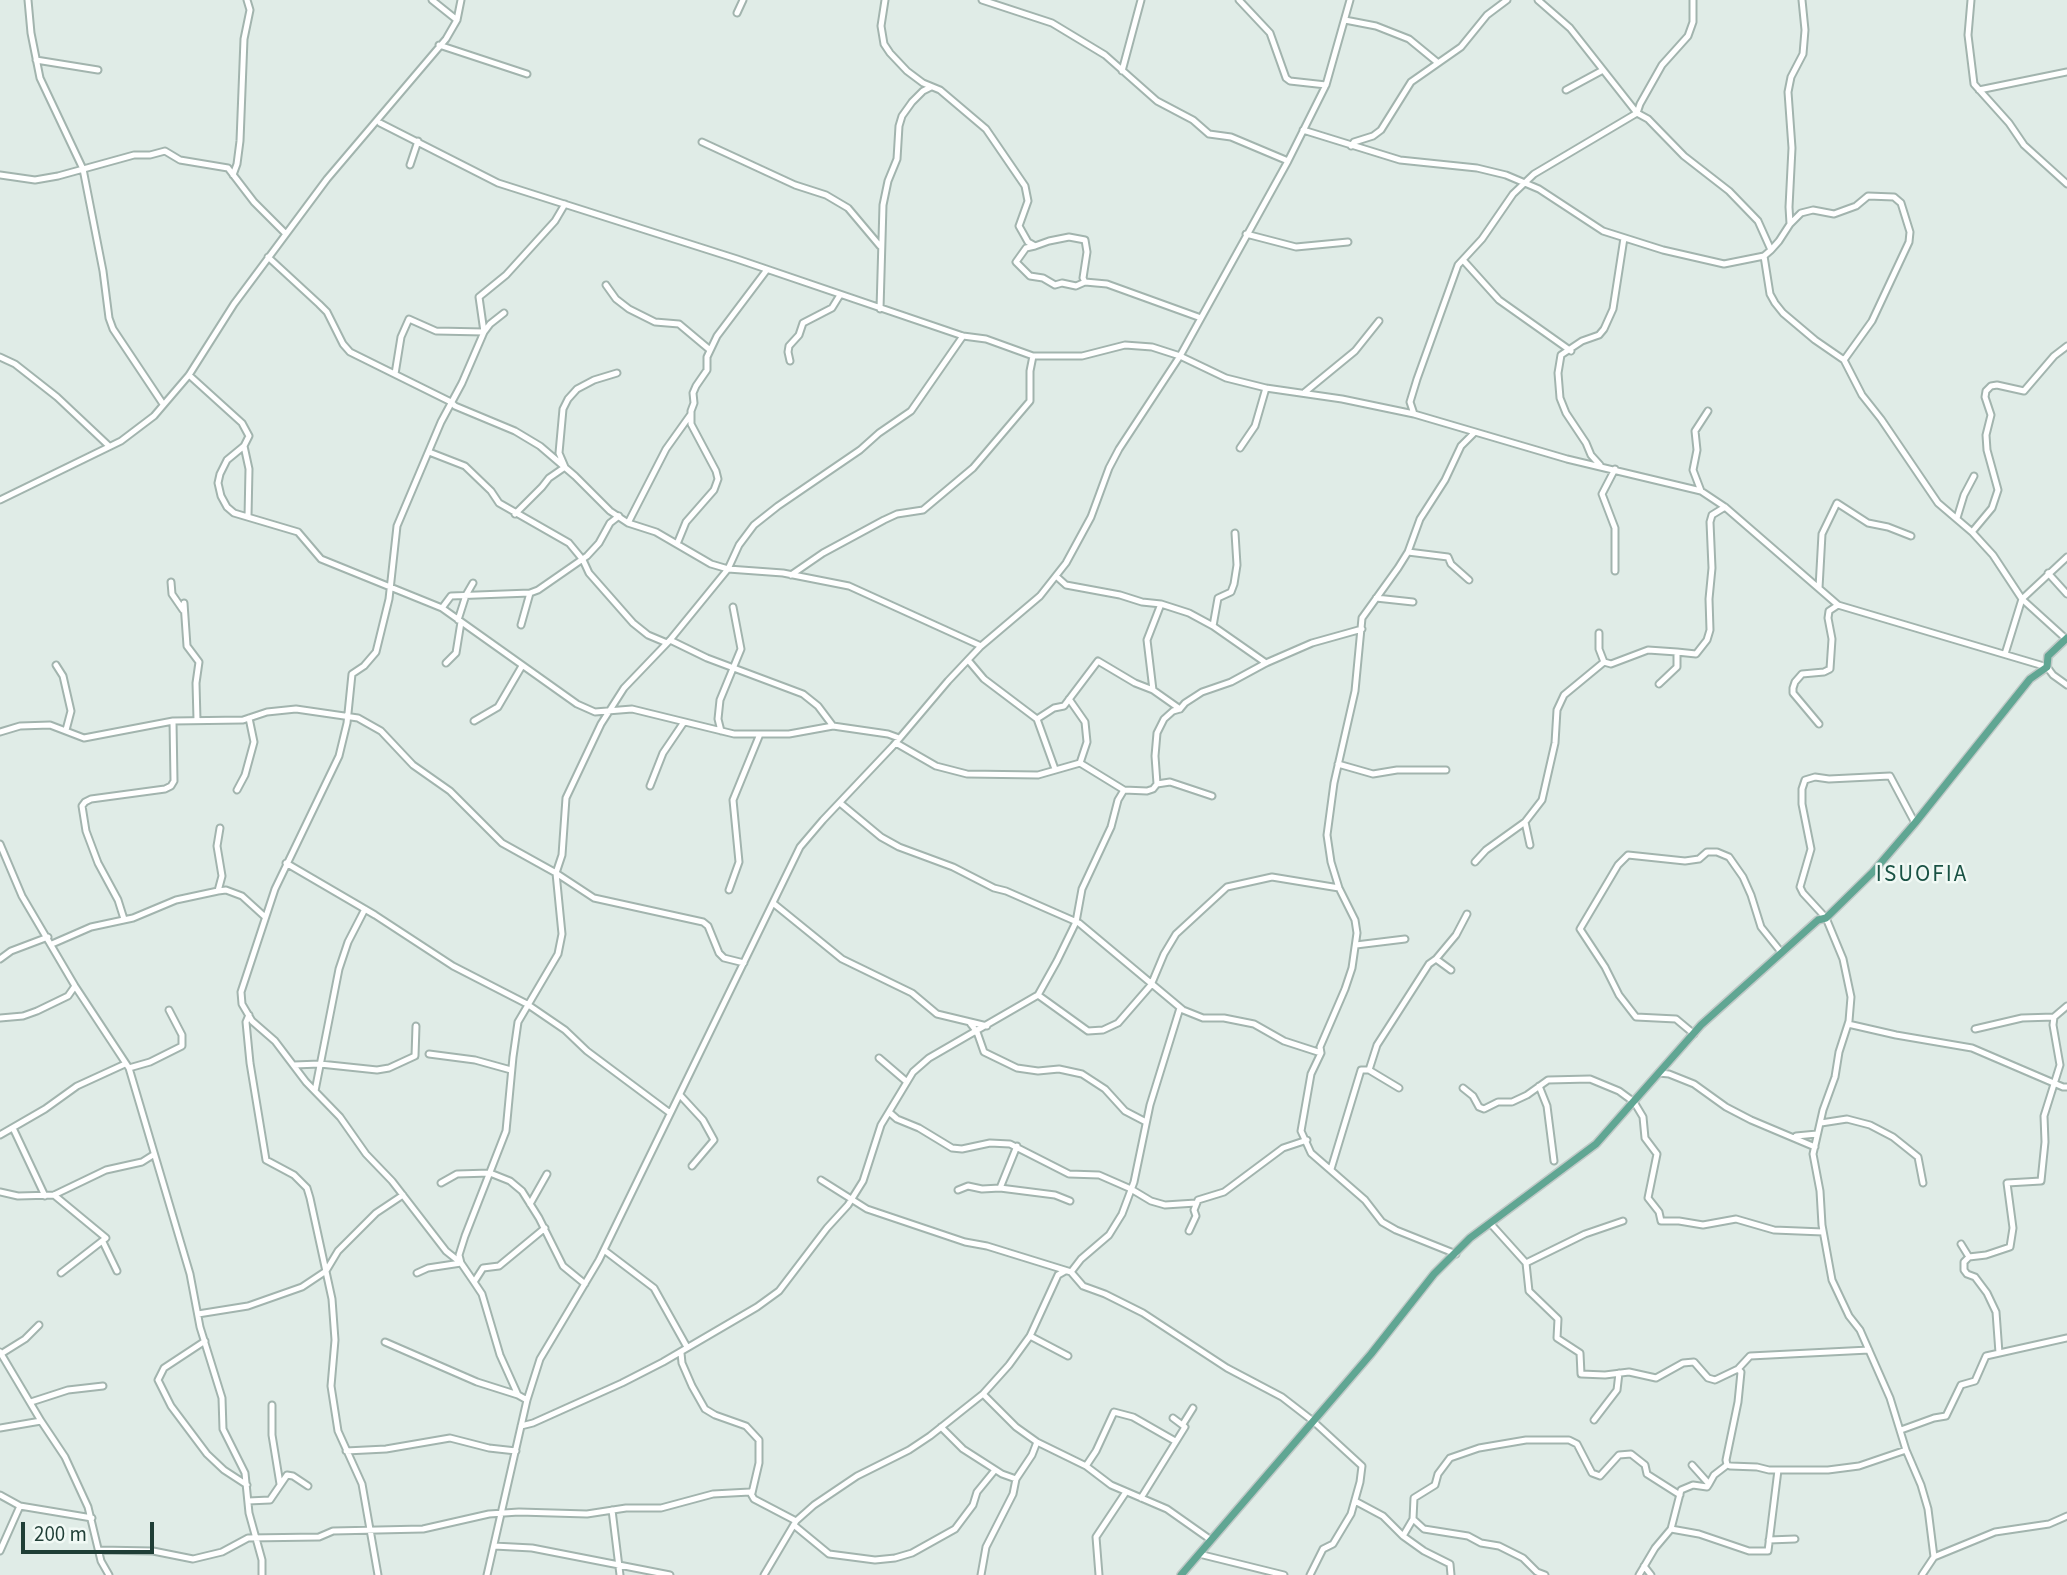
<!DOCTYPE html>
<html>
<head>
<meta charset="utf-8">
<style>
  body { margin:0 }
  #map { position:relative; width:2067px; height:1575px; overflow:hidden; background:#e0ece7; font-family:"Source Sans 3",sans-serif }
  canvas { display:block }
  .scale { position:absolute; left:21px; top:1522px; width:133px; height:32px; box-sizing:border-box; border:4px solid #1f3e36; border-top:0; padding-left:9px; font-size:21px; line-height:24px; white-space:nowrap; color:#1f3e36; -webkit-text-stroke:5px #f1f9f5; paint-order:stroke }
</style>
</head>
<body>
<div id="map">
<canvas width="2067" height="1575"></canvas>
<div class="scale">200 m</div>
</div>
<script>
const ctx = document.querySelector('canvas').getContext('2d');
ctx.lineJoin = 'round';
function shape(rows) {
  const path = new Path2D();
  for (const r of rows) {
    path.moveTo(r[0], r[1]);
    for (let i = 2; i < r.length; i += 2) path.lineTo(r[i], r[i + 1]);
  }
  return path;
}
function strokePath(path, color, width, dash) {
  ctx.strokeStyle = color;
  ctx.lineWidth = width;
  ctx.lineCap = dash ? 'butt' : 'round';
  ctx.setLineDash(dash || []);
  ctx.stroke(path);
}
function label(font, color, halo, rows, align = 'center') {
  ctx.font = font + ' "Source Sans 3",sans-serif';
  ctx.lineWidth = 5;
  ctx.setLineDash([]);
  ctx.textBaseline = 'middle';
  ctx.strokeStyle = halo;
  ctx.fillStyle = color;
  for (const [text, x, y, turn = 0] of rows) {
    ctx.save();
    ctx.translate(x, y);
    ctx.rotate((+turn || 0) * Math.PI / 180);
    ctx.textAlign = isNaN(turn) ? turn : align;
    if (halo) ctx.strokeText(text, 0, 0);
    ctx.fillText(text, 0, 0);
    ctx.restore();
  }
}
const minor = shape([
  [28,0,31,33,40,78,83,169,103,271,109,318,113,329,163,404],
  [432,0,457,20],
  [885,0,881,26,884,44,890,53,907,71,923,83,940,90,986,129,1025,186,1028,201,1019,226,1028,242,1035,246,1049,241,1069,237,1085,240,1087,252,1083,278,1085,282],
  [982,0,1052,23,1105,55,1157,101,1193,120,1209,134,1231,137,1288,161],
  [1239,0,1270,33,1286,78,1290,81,1326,85],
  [1538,0,1570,28,1637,113,1648,119,1684,156,1729,191,1758,221,1771,250,1764,256,1770,294,1775,303,1783,313,1815,340,1844,360,1862,395,1881,419,1938,503,1972,532,1993,555,2022,599,2066,639],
  [1971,0,1968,35,1974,84,2009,123,2024,145,2067,184],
  [737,13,743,0],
  [1345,20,1376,26,1409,39,1437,62],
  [439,45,527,74],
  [36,60,98,70],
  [1122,71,1141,0],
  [1566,90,1603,70],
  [1979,90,2067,72],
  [380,123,498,183,737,259,963,336,986,339,1033,356,1082,356,1125,345,1152,347,1180,356,1226,378,1266,388,1342,399,1414,414,1567,459,1701,491,1725,507,1838,605,2047,667,2053,675,2067,685],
  [1303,130,1400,160,1477,168,1506,175,1539,189,1603,231,1663,250,1724,264,1764,256],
  [702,142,795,185,826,195,848,208,880,246],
  [1351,146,1354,142,1373,136,1381,130,1411,82,1461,47,1487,15,1507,0],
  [410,165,418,141],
  [0,175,35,180,58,176,134,155,150,155,165,151,180,160,228,168,254,202,285,233],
  [233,175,237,164,240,141,244,39,250,10,247,0],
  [1790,224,1801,213,1813,210,1834,214,1856,206,1868,196,1894,197,1901,203,1910,232,1909,242,1872,321,1844,360],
  [1246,234,1296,247,1348,242],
  [1035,246,1026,248,1016,262,1030,276,1043,278,1055,285,1062,283,1076,286,1085,282,1107,284,1201,318],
  [1771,250,1779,241,1790,224,1789,207,1792,148,1788,92,1791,77,1803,54,1805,30,1802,0],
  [268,257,319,304,327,312,343,344,350,352,451,402,455,406,515,431,540,446,575,476,610,511,628,523,656,532,711,564,728,569,783,573,849,586,981,646],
  [1463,260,1499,300,1571,351],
  [606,285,616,299,629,309,655,322,679,324,710,350],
  [880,309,883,205,888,181,897,159,899,126,902,116,912,102,923,91,931,87],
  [504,313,490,324,484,332,462,383,441,422,397,526,389,599,376,652,364,666,352,674,347,723,339,756,275,889,241,992,242,1004,252,1021,275,1041,306,1082,340,1117,366,1154,392,1181,446,1251,461,1263,474,1282,482,1294,500,1355,518,1395,527,1400],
  [0,357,15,364,57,397,109,446],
  [790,361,788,352,789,346,799,335,803,323,832,308,840,295],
  [395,374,401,337,409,319,436,331,484,332,479,297,506,275,555,221,565,204],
  [189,375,242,423,249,436,244,446,227,460,220,474,218,483,221,496,227,507,234,513,298,532,321,559,442,608,577,704,595,712,632,709,734,734,789,734,833,726,888,734,899,738],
  [1305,392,1355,351,1379,321],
  [1414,414,1410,402,1417,379,1458,265,1482,239,1513,194,1534,174,1637,113,1640,104,1662,65,1688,36,1693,22,1693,0],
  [244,446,249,469,248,517],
  [1240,448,1255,426,1266,388],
  [429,452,465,466,491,491,499,503,569,543,583,560,589,573,633,623,648,635,667,643],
  [1600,465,1591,455,1586,443,1566,413,1560,398,1558,373,1561,355,1582,341,1599,335,1604,329,1613,309,1624,238],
  [1701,491,1693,470,1697,450,1695,431,1708,411],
  [0,500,121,441,154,416,189,375,234,304,327,179,446,39,457,20,461,0],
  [515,514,542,487,549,478,565,467,559,453,563,409,568,399,577,389,594,380,617,373],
  [1957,518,1964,495,1974,476],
  [628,523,666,449,691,414],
  [1972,532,1992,508,1998,490,1987,450,1986,435,1991,415,1985,397,1986,391,1991,386,1997,385,2024,391,2054,356,2067,346],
  [677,544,686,522,714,490,718,479,716,471,691,424,691,411,694,403,693,393,696,386,707,370,707,357,717,336,766,271],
  [1408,552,1448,557,1451,564,1469,580],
  [1615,571,1615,528,1602,494,1615,469],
  [2048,573,2067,594],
  [791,575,823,553,884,520,897,514,923,510,973,468,1030,401,1030,371,1033,356],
  [1056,576,1066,585,1120,595,1142,602,1161,604,1189,613,1213,626,1266,663],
  [171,582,172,594,183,610],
  [1819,588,1822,534,1837,503,1868,523,1888,527,1911,536],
  [1376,598,1413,602],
  [184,603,187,646,199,662,196,683,197,720],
  [442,608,451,596,530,593,538,590,587,556,599,543,610,523,619,516],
  [458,620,466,595,473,583],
  [521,625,530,593],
  [1213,626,1218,598,1231,592,1234,584,1237,565,1235,533],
  [1599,633,1599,649,1604,662],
  [670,640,707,658,803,694,818,706,833,726],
  [2005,654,2022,599,2067,557],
  [968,660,984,679,1037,719,1054,708,1064,706,1098,661,1135,683,1153,690,1180,709],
  [446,663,456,653,461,622],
  [56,665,63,676,71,711,66,730],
  [1659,684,1677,667,1677,652,1696,654,1707,640,1710,630,1709,599,1712,568,1710,522,1712,515,1725,507],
  [1153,690,1147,640,1161,604],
  [1069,699,1085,722,1087,742,1080,763],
  [1037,719,1055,769],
  [474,721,498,707,522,666],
  [1819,724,1793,693,1793,688,1795,682,1802,674,1824,672,1830,669,1832,639,1828,618,1829,611,1838,605],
  [721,731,718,719,720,700,741,649,733,607],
  [0,732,20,726,50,725,84,738,173,721,243,720,267,712,296,709,358,718,381,731,413,765,450,791,502,843,556,873,594,898,703,922,708,926,719,953,724,958,744,963],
  [1338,764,1373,774,1397,770,1446,770],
  [1157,784,1170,782,1212,796],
  [650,786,663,753,684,722],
  [237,790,245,775,254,742,249,718],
  [1124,790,1147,791,1153,789,1157,784,1155,756,1157,733,1164,719,1173,711,1180,709,1185,703,1202,692,1231,682,1266,663,1312,643,1362,629],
  [840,803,881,837,899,847,953,867,994,888,1006,891,1079,923,1183,1010,1203,1018,1224,1018,1254,1024,1284,1041,1321,1053],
  [1525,822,1530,845],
  [1915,823,1890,776,1829,779,1815,777,1805,780,1802,789,1802,804,1811,849,1800,887,1803,893,1826,918,1843,959,1851,997,1849,1021,1839,1052,1835,1077,1823,1110,1813,1154,1820,1191,1822,1225,1832,1280,1849,1316,1860,1330,1890,1398,1906,1450,1921,1485,1928,1509,1934,1557,1922,1575],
  [0,844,22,896,75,986,129,1068,190,1274,200,1327,222,1398,223,1429,245,1473,249,1513,262,1560,262,1575],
  [1475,862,1486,850,1525,822,1542,800,1555,743,1557,710,1564,695,1604,662,1611,664,1648,650,1677,652],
  [286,863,375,915,453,966,527,1004,565,1030,587,1051,670,1113],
  [729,890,739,862,733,800,760,734],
  [218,891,222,876,217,846,220,828],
  [773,903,842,959,912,993,937,1014,987,1026],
  [124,919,118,900,98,863,86,831,82,806,85,802,91,799,165,789,171,786,174,781,173,721],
  [52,944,91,927,133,918,176,900,218,891,226,890,242,896,264,916],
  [1356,945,1405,939],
  [0,959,11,951,48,937],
  [1436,959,1456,935,1467,914],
  [1038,995,1088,1031,1103,1030,1118,1023,1151,985,1164,954,1176,934,1227,887,1272,877,1339,888],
  [249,1015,246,1022,250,1063,266,1160,294,1175,307,1188,310,1198,332,1299,335,1340,331,1386,338,1431,362,1484,378,1575],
  [0,1018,23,1016,37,1011,68,996,75,986],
  [970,1023,977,1032,984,1052,1017,1068,1038,1071,1059,1069,1082,1074,1105,1089,1125,1111,1146,1122],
  [1848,1024,1896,1035,1972,1048,2063,1087,2067,1087],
  [1975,1029,2022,1018,2054,1017],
  [1694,1034,1676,1019,1636,1017,1619,995,1605,967,1580,929,1618,865,1628,855,1685,861,1699,859,1707,852,1717,852,1729,857,1743,877,1751,895,1761,927,1781,952],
  [429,1054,475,1060,511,1070],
  [879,1058,907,1082],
  [294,1065,320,1064,377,1070,389,1068,415,1056,416,1026],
  [129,1068,150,1062,182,1046,182,1035,169,1010],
  [1369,1070,1377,1045,1429,964,1436,959,1451,970],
  [1659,1073,1669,1074,1694,1084,1726,1107,1751,1120,1815,1147],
  [1539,1086,1547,1106,1554,1161],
  [1463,1088,1473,1096,1479,1107,1484,1109,1498,1102,1512,1102,1527,1095,1548,1080,1590,1079,1619,1091,1634,1102,1643,1117,1645,1138,1657,1154,1648,1198,1659,1212,1661,1221,1679,1221,1703,1225,1736,1219,1774,1230,1823,1232],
  [315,1091,339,969,348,942,365,909],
  [680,1095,703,1120,714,1140,692,1166],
  [889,1112,897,1119,919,1128,952,1148,962,1149,990,1143,1010,1144,1069,1174,1099,1175,1131,1189,1151,1201,1165,1205,1196,1203],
  [1821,1123,1847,1119,1870,1125,1893,1137,1918,1157,1923,1183],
  [13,1128,45,1196],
  [0,1135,45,1109,77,1086,125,1064],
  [1796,1136,1817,1134],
  [1331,1169,1361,1070,1369,1070,1399,1088],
  [821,1180,867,1209,965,1242,987,1246,1071,1272,1083,1286,1105,1294,1143,1313,1227,1368,1282,1397,1313,1421,1362,1466,1360,1482,1351,1514,1333,1544,1323,1549,1310,1575],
  [441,1183,457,1174,490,1173,510,1181,522,1191,539,1218,563,1266,585,1284],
  [1000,1188,1017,1146],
  [958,1190,968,1186,982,1189,1000,1188,1055,1195,1070,1201],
  [0,1192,18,1196,54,1195,106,1170,142,1162,153,1155],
  [54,1195,106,1238,61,1273],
  [530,1204,547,1174],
  [1490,1223,1526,1263,1529,1291,1558,1319,1557,1338,1580,1353,1581,1374,1605,1375,1629,1372,1656,1378,1683,1363,1694,1362,1708,1378,1715,1380,1738,1369,1750,1356,1869,1350],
  [1189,1231,1196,1216,1194,1210,1198,1200,1224,1192,1283,1148,1307,1140],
  [103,1242,117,1271],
  [1961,1244,1969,1257],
  [604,1250,654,1288,687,1347],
  [1456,1254,1396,1230,1382,1222,1365,1200,1311,1153,1301,1131,1311,1074,1321,1053,1320,1047,1345,989,1352,968,1357,933,1355,920,1339,888,1331,862,1327,835,1334,783,1355,691,1362,618,1398,568,1408,552,1420,519,1445,480,1461,446,1474,433],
  [1526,1263,1585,1234,1623,1221],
  [1071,1272,1081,1259,1109,1235,1122,1214,1134,1182,1150,1105,1180,1008],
  [417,1273,428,1268,461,1263,459,1255,465,1236,506,1131,513,1057,518,1022,558,954,562,934,556,873,562,855,566,798,601,724,624,688,670,640,728,569,739,545,754,525,778,506,860,450,879,433,911,411,963,336],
  [474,1282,483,1268,499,1266,545,1228],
  [198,1314,248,1306,302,1287,326,1271,338,1251,376,1213,403,1195],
  [1030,1336,1068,1356],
  [205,1341,164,1368,158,1380,171,1406,207,1454,224,1470,247,1485],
  [385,1342,477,1382,518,1395],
  [0,1352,41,1421,65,1457,88,1507,101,1561,109,1575],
  [681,1353,682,1363,692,1386,705,1409,715,1415,746,1426,759,1440,759,1463,752,1493],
  [1999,1353,1996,1312,1987,1293,1975,1277,1967,1274,1964,1270,1964,1262,1969,1257,1986,1255,2010,1247,2013,1228,2007,1183,2041,1181,2045,1142,2044,1116,2060,1065,2053,1025,2054,1017,2067,1006],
  [1,1354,25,1339,39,1325],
  [1738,1369,1741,1372,1738,1402,1726,1460,1727,1465,1730,1466,1757,1467,1769,1470,1828,1470,1859,1466,1906,1450],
  [983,1394,1016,1427,1037,1442,1086,1466,1111,1485,1167,1509,1211,1540],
  [31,1402,68,1390,103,1386],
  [272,1405,272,1435,280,1484],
  [1594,1420,1617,1390,1619,1373],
  [1183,1424,1193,1408],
  [521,1426,533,1423,622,1383,663,1362,757,1307,779,1291,827,1228,848,1205,863,1181,881,1125,913,1072,929,1058,1038,995,1057,961,1076,922,1082,889,1111,827,1118,800,1124,790,1080,763,1038,775,967,774,936,766,896,743],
  [941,1427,963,1449,1002,1474,1016,1479],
  [0,1428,41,1421],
  [1901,1430,1934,1418,1946,1416,1961,1385,1975,1381,1986,1356,2067,1338],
  [346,1451,386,1449,450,1438,489,1448,516,1451],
  [1086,1466,1096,1451,1114,1412,1133,1417,1175,1441],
  [1709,1484,1714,1475,1727,1465],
  [0,1495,20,1506,92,1518],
  [1141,1498,1185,1427,1173,1418],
  [248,1501,270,1500,287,1475,293,1476,308,1486],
  [1355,1501,1383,1516,1403,1536,1424,1551,1450,1564,1451,1575],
  [612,1510,620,1575],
  [1413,1519,1424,1529,1468,1536,1481,1543,1499,1546,1523,1558,1537,1572,1545,1575],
  [795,1526,829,1554,875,1560,895,1558,912,1553,955,1529,973,1505,977,1492,995,1470],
  [1671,1529,1699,1534,1749,1551,1768,1551,1778,1470],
  [1403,1536,1413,1519,1414,1498,1435,1485,1438,1474,1450,1458,1479,1448,1526,1440,1569,1440,1577,1444,1592,1473,1600,1476,1619,1455,1631,1454,1645,1465,1647,1474,1680,1495],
  [1769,1540,1795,1539],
  [494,1546,532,1548,670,1575],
  [99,1550,153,1551,193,1559,222,1552,248,1538,319,1537,333,1531,423,1529,489,1514,519,1512,587,1514,626,1508,661,1508,713,1494,750,1492,754,1499,796,1521],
  [0,1551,20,1506],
  [1199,1554,1284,1575],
  [1934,1557,1995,1532,2049,1524,2067,1516],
  [1644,1566,1651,1575],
  [487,1575,527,1400,540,1359,599,1260,800,847,823,820,893,746,948,681,981,646,1040,596,1066,563,1091,517,1109,468,1119,449,1180,356,1288,161,1326,85,1350,0],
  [764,1575,796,1521,814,1505,857,1476,909,1450,930,1436,983,1394,1009,1365,1030,1336,1058,1275,1065,1271],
  [981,1575,986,1547,1013,1494,1016,1479,1032,1455,1037,1442],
  [1099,1575,1096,1537,1126,1492],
  [1639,1575,1655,1548,1671,1529,1681,1490,1693,1485,1707,1487,1709,1484,1692,1465]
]);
const major = shape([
  [1181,1575,1371,1354,1434,1274,1470,1238,1596,1144,1701,1025,1818,920,1826,918,1873,872,1915,823,2030,679,2047,667,2048,656,2067,638]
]);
strokePath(minor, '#a2b4ae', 9);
strokePath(major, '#c0c9c7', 10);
strokePath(minor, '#fff', 5);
strokePath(major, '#60a693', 7);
ctx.letterSpacing = '2px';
label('23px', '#195244', '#f1f9f5', [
  ["ISUOFIA",1922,876]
]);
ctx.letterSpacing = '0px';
</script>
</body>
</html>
